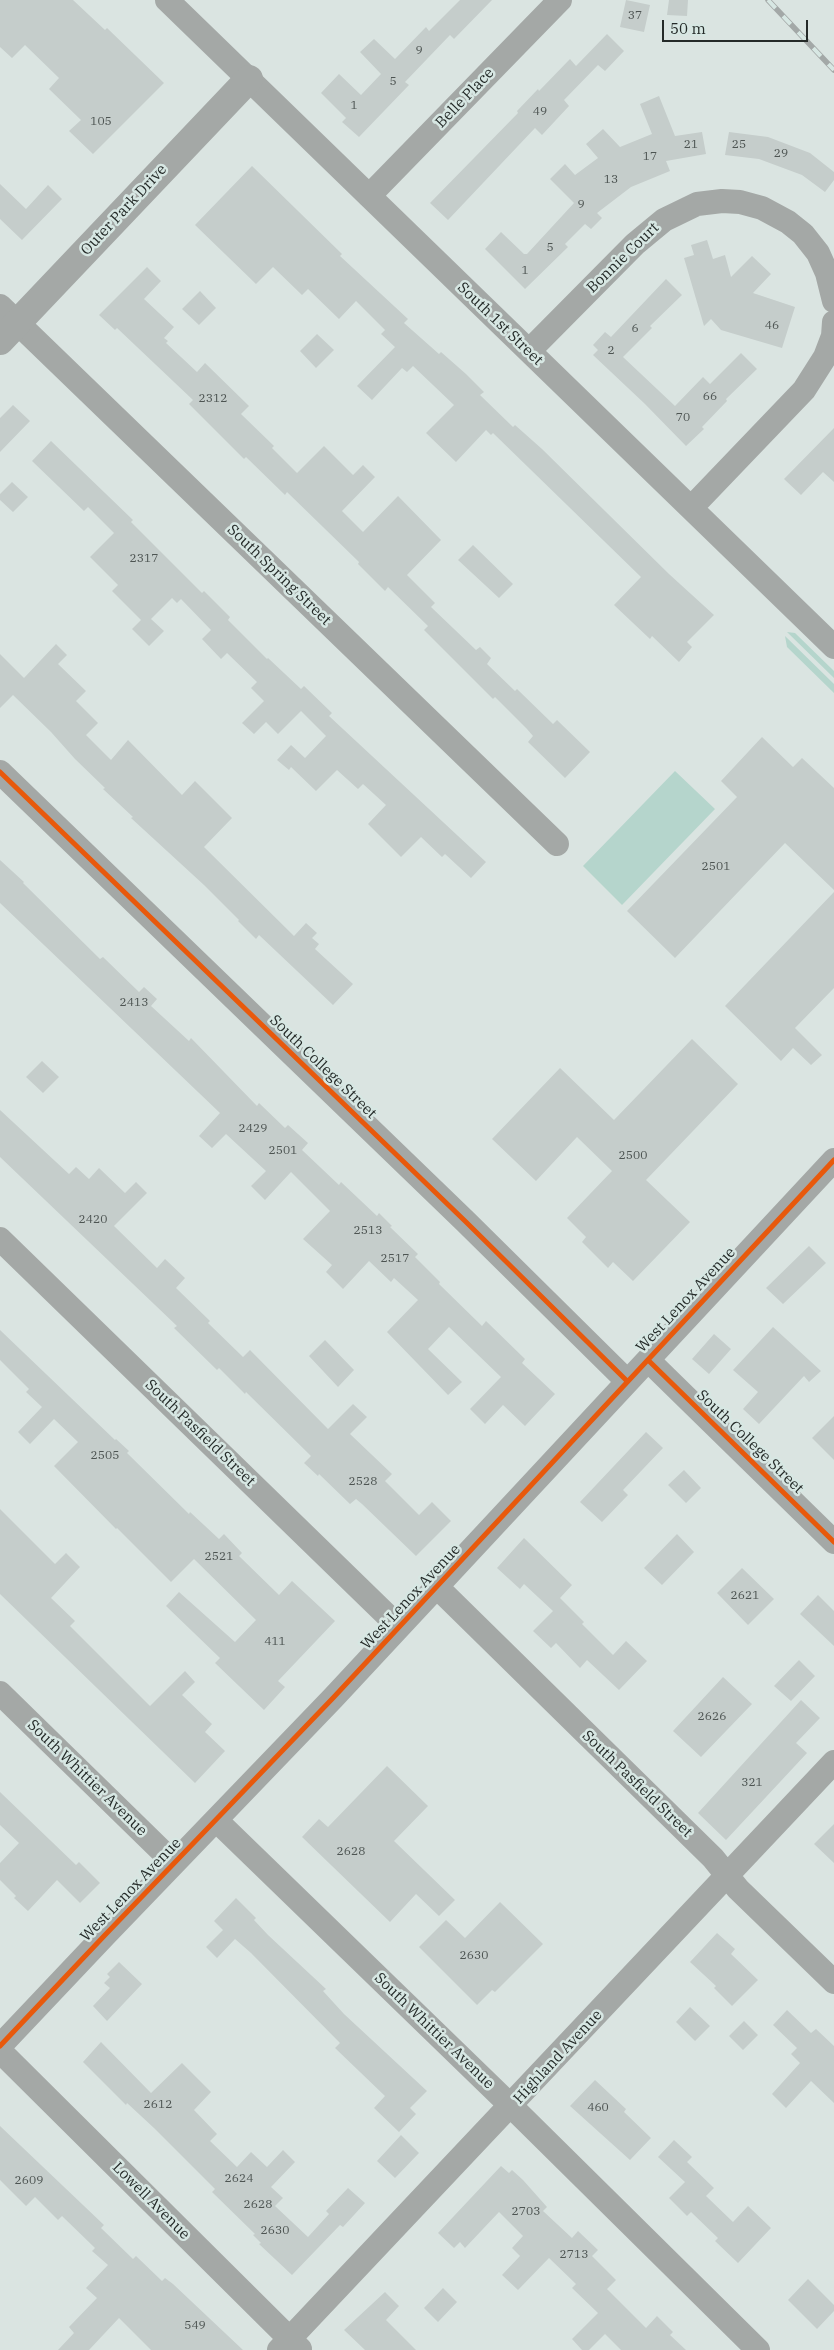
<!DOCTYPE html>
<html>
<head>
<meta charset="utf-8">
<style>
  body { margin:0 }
  #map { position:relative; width:834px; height:2350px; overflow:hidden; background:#dae4e1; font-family:"IBM Plex Serif",serif }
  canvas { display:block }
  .scale { position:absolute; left:662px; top:20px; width:146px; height:22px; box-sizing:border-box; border:2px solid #242a28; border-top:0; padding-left:6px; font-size:15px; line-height:18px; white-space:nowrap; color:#242a28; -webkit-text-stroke:4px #d7e7e3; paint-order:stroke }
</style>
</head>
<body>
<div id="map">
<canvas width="834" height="2350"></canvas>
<div class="scale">50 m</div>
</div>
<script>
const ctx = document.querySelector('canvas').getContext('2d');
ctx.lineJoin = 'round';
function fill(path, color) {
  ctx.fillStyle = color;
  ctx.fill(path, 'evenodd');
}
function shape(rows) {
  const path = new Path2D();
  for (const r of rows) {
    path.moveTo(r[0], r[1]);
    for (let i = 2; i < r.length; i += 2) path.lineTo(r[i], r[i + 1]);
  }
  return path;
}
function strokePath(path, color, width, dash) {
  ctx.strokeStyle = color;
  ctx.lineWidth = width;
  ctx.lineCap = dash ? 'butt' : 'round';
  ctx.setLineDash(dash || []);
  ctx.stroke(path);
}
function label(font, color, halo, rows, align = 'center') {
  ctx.font = font + ' "IBM Plex Serif",serif';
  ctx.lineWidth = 5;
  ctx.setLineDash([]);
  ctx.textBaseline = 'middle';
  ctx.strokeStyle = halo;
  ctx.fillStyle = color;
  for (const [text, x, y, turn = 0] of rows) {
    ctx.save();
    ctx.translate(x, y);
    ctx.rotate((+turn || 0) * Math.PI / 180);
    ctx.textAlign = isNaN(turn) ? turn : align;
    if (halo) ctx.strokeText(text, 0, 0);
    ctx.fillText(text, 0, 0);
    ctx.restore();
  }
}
fill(shape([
  [787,632,795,633,834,671,834,678],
  [785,636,834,684,834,693,787,647],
  [675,771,715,809,622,905,583,866]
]), '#b5d5cc');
fill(shape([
  [0,0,73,0,105,30,107,28,164,83,93,154,69,131,81,120,49,89,59,78,25,45,12,58,0,47],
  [460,0,492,0,454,39,450,35,405,82,409,85,359,137,342,122,346,118,321,93,339,74,361,95,381,74,360,52,374,39,395,59,426,27,429,31],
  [626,0,650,5,644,32,620,27],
  [669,0,688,0,687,16,667,15],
  [607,34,624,51,605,71,598,65,564,100,569,106,542,135,535,128,448,220,430,203,518,113,517,111,538,89,539,91,570,59,576,66],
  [659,96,675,136,702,132,706,154,666,161,670,171,631,187,597,213,602,218,591,229,585,224,565,244,568,247,525,289,485,249,501,232,524,254,527,254,574,203,550,179,565,164,575,175,598,158,586,144,603,129,620,147,652,134,640,104],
  [729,132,768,137,810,153,834,172,834,180,825,192,802,175,759,159,725,155],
  [252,166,342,254,340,256,408,319,404,323,439,354,441,352,466,374,484,392,480,395,513,427,515,425,542,449,669,574,714,615,687,642,692,647,679,662,652,636,650,639,614,605,641,577,493,433,491,435,486,430,456,462,426,433,454,405,413,366,407,372,402,368,372,400,357,386,395,347,381,334,385,330,356,301,339,319,308,289,302,295,273,267,256,284,195,225],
  [0,184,26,209,48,185,62,199,22,240,0,219],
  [707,240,713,259,725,255,731,277,752,256,771,274,753,293,795,307,782,348,721,330,711,319,704,326,684,258,694,255,691,245],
  [147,267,161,281,144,299,174,327,164,338,168,341,166,343,197,372,205,363,249,406,241,414,274,446,272,448,297,473,324,446,353,475,363,465,375,477,342,511,363,532,398,496,441,540,407,575,435,603,431,607,476,650,480,647,491,658,487,664,515,691,517,689,553,724,557,720,590,752,565,778,528,742,533,736,527,729,495,697,493,699,424,630,428,626,388,587,385,591,358,564,359,562,287,492,285,495,246,457,244,459,189,404,193,400,117,328,115,330,99,315],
  [666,279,682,295,650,326,652,328,623,357,675,406,703,377,710,384,741,353,757,369,726,399,727,401,702,427,704,429,686,446,645,404,593,355,598,350,593,345,605,332,611,337],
  [200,291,216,308,199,325,182,309],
  [317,334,334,350,316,368,300,351],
  [13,405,30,421,0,452,0,418],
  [834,428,834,482,823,472,801,495,784,479],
  [51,441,133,520,131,522,202,593,204,591,230,617,228,620,267,659,268,658,301,689,304,686,332,713,329,716,486,862,471,878,445,854,442,857,421,837,401,857,368,824,386,805,363,784,358,789,337,770,316,791,291,767,289,770,277,760,291,745,305,758,326,736,301,711,278,734,266,722,254,734,242,723,264,701,251,688,257,682,227,653,221,659,202,639,211,630,181,599,177,603,172,598,151,619,164,631,149,646,132,629,141,620,112,591,118,585,90,557,114,533,88,507,84,511,32,461],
  [12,482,28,497,13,512,0,500,0,494],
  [473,545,513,584,499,598,458,560],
  [56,644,67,655,58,664,86,691,76,701,98,723,86,735,111,760,128,740,182,795,195,781,232,818,204,847,294,936,306,923,317,933,312,938,319,944,315,949,353,984,333,1005,259,935,256,939,238,921,239,920,204,885,131,818,133,817,103,789,105,788,75,759,51,732,13,695,0,708,0,654,24,678],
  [762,737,793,767,802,758,834,788,834,890,785,843,675,958,627,911,737,797,721,781],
  [0,860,24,882,23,883,100,959,103,957,139,992,144,987,157,999,151,1006,189,1041,191,1038,257,1106,259,1103,285,1128,288,1125,308,1143,302,1150,339,1185,341,1182,377,1216,379,1213,392,1226,390,1227,418,1254,415,1257,440,1282,439,1284,482,1326,486,1321,525,1359,522,1363,555,1394,525,1426,503,1405,485,1424,470,1409,501,1377,449,1327,428,1349,462,1382,448,1395,387,1332,418,1300,394,1278,391,1282,369,1261,343,1289,326,1272,332,1265,303,1239,330,1211,291,1172,265,1200,251,1186,266,1171,226,1134,212,1148,199,1136,220,1113,0,903],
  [834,892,834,988,795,1028,822,1055,811,1065,793,1048,781,1061,725,1006],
  [692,1039,738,1084,646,1180,690,1222,633,1281,613,1262,608,1268,582,1242,586,1237,567,1218,612,1171,577,1137,536,1181,492,1139,560,1068,614,1120],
  [42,1061,59,1077,43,1093,26,1077],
  [0,1110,69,1174,76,1167,89,1179,99,1168,125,1193,136,1182,147,1193,114,1226,157,1268,165,1259,185,1278,176,1288,210,1321,208,1323,243,1357,250,1350,328,1429,353,1404,367,1417,350,1434,392,1474,385,1481,419,1515,432,1502,451,1521,416,1556,362,1504,356,1499,350,1504,319,1474,318,1476,304,1463,311,1456,246,1392,245,1394,219,1368,217,1370,174,1328,177,1326,0,1157],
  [809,1246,826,1263,783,1304,766,1288],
  [773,1327,821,1371,809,1382,804,1376,759,1424,743,1409,758,1392,733,1370],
  [0,1330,115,1440,116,1439,129,1451,127,1453,189,1514,190,1512,219,1539,224,1534,242,1553,239,1556,279,1595,292,1581,335,1621,278,1681,285,1687,264,1710,215,1663,220,1658,166,1606,179,1592,235,1642,256,1620,194,1559,171,1582,117,1528,116,1529,54,1466,78,1442,54,1419,30,1444,18,1432,42,1407,26,1392,29,1389,0,1360],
  [714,1334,731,1349,709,1374,692,1359],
  [325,1340,354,1370,338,1387,309,1356],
  [834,1416,834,1460,812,1438],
  [646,1432,663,1448,623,1490,628,1495,602,1522,580,1502],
  [684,1470,701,1488,686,1503,668,1485],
  [0,1509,55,1564,66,1553,80,1567,51,1598,75,1621,70,1626,150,1706,185,1671,195,1682,182,1695,212,1724,205,1732,225,1751,195,1783,0,1594],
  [677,1534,694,1552,662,1585,644,1568],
  [524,1538,572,1585,560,1598,584,1622,582,1624,613,1655,626,1641,647,1661,619,1690,587,1660,580,1668,556,1643,551,1648,533,1631,553,1611,524,1584,520,1589,497,1568],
  [742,1568,774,1599,748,1625,717,1593],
  [818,1595,834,1611,834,1646,800,1614],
  [799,1660,815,1676,791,1701,774,1686],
  [723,1677,752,1704,701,1757,673,1731],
  [801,1700,820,1718,796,1743,807,1753,726,1840,698,1813],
  [387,1766,428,1806,394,1841,455,1900,439,1916,416,1894,390,1922,302,1837,319,1819,328,1827],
  [0,1792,76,1865,79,1862,100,1883,80,1903,57,1880,28,1911,14,1898,16,1896,0,1880,0,1863,19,1843,0,1825],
  [834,1824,834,1863,814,1844],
  [236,1898,256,1918,254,1920,268,1935,326,1989,323,1991,344,2014,427,2091,410,2108,416,2114,399,2132,374,2108,385,2096,335,2048,340,2043,251,1953,235,1939,217,1958,206,1947,223,1930,214,1921],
  [500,1902,543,1944,495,1992,492,1990,477,2005,419,1947,446,1920,465,1938],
  [717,1933,735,1949,731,1954,758,1980,732,2006,714,1988,716,1986,690,1962],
  [119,1962,142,1984,107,2021,93,2006,110,1988,104,1983,110,1977,107,1974],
  [690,2007,710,2026,695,2041,676,2022],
  [787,2010,811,2033,816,2029,834,2046,834,2103,811,2081,786,2108,772,2094,800,2063,791,2054,797,2048,773,2025],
  [744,2021,758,2035,743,2050,729,2036],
  [101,2042,151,2093,182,2063,211,2092,194,2110,217,2134,210,2141,237,2167,251,2152,267,2167,283,2150,295,2162,271,2187,283,2198,275,2206,308,2237,329,2214,326,2211,348,2188,365,2203,343,2227,340,2225,292,2275,259,2244,261,2243,253,2235,255,2234,212,2192,215,2189,154,2128,127,2103,126,2105,83,2062],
  [595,2080,626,2109,624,2112,651,2138,630,2160,570,2106],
  [0,2126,104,2225,101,2228,133,2259,136,2256,162,2281,165,2278,173,2284,243,2350,151,2350,119,2318,89,2350,58,2350,74,2333,69,2327,97,2298,86,2288,108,2265,92,2251,95,2248,62,2216,58,2220,35,2197,26,2206,0,2180],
  [401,2135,419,2153,395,2178,377,2161],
  [674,2140,692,2157,687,2162,714,2188,706,2196,733,2222,748,2206,771,2228,738,2263,715,2241,718,2238,691,2212,687,2216,669,2198,685,2182,658,2157],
  [501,2166,509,2173,512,2170,523,2180,547,2207,543,2211,572,2238,578,2231,598,2250,592,2256,616,2280,607,2289,646,2328,657,2316,673,2332,670,2335,686,2350,621,2350,605,2334,589,2350,582,2350,572,2339,598,2313,572,2288,576,2284,549,2258,518,2290,502,2275,520,2256,512,2248,523,2236,499,2212,465,2248,460,2242,454,2248,438,2233],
  [808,2279,834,2305,834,2311,817,2329,788,2300],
  [443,2288,457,2302,438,2322,424,2308],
  [385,2292,399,2306,386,2320,416,2350,365,2350,344,2330]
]), '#c5cdcb');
strokePath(shape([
  [167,0,834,647],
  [369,196,560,0],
  [0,306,557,844],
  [529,351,635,244,664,220,697,204,722,201,740,202,762,208,788,222,803,234,818,253,827,273,834,301],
  [691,508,804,390,825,357,833,336,834,322],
  [0,772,465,1221,627,1381],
  [0,1239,399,1627],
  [648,1360,834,1542],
  [437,1587,713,1858,738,1889,834,1982],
  [0,1693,174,1863],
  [216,1820,511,2106,758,2350],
  [0,2046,105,1935,333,1698,834,1160],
  [0,2051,300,2349],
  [279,2350,834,1762]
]), '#a4a8a6', 24);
strokePath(shape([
  [0,341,249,79]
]), '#a4a8a6', 28);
const rail = shape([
  [768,0,834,70]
]);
strokePath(rail, '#a3a8a7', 5.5);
strokePath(rail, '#d7e7e3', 4, [11]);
strokePath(shape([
  [0,772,465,1221,627,1381],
  [648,1360,834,1542],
  [0,2046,105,1935,333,1698,834,1160]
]), '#e8590c', 5);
label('12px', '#4d5452', null, [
  ["37",635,16],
  ["9",419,51],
  ["5",393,82],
  ["1",354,106],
  ["49",540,112],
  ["105",101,122],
  ["21",691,145],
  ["25",739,145],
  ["29",781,154],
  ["17",650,157],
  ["13",611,180],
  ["9",581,205],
  ["5",550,248],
  ["1",525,271],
  ["46",772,326],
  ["6",635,329],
  ["2",611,351],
  ["66",710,397],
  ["2312",213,399],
  ["70",683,418],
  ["2317",144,559],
  ["2501",716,867],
  ["2413",134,1003],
  ["2429",253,1129],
  ["2501",283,1151],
  ["2500",633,1156],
  ["2420",93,1220],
  ["2513",368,1231],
  ["2517",395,1259],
  ["2505",105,1456],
  ["2528",363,1482],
  ["2521",219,1557],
  ["2621",745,1596],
  ["411",275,1642],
  ["2626",712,1717],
  ["321",752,1783],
  ["2628",351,1852],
  ["2630",474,1956],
  ["2612",158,2105],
  ["460",598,2108],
  ["2624",239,2179],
  ["2609",29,2181],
  ["2628",258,2205],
  ["2703",526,2212],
  ["2630",275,2231],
  ["2713",574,2255],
  ["549",195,2326]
]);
label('15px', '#242a28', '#d7e7e3', [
  ["Belle Place",465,98,-46],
  ["Outer Park Drive",124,210,-47],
  ["Bonnie Court",623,258,-44],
  ["South 1st Street",500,324,44],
  ["South Spring Street",279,575,44],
  ["South College Street",323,1067,44],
  ["West Lenox Avenue",686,1300,-47],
  ["South Pasfield Street",200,1433,44],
  ["South College Street",750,1442,44],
  ["West Lenox Avenue",411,1597,-47],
  ["South Whittier Avenue",87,1778,44],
  ["South Pasfield Street",637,1784,44],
  ["West Lenox Avenue",131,1890,-46],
  ["South Whittier Avenue",434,2031,44],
  ["Highland Avenue",558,2057,-47],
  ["Lowell Avenue",151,2201,45]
]);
</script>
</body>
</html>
